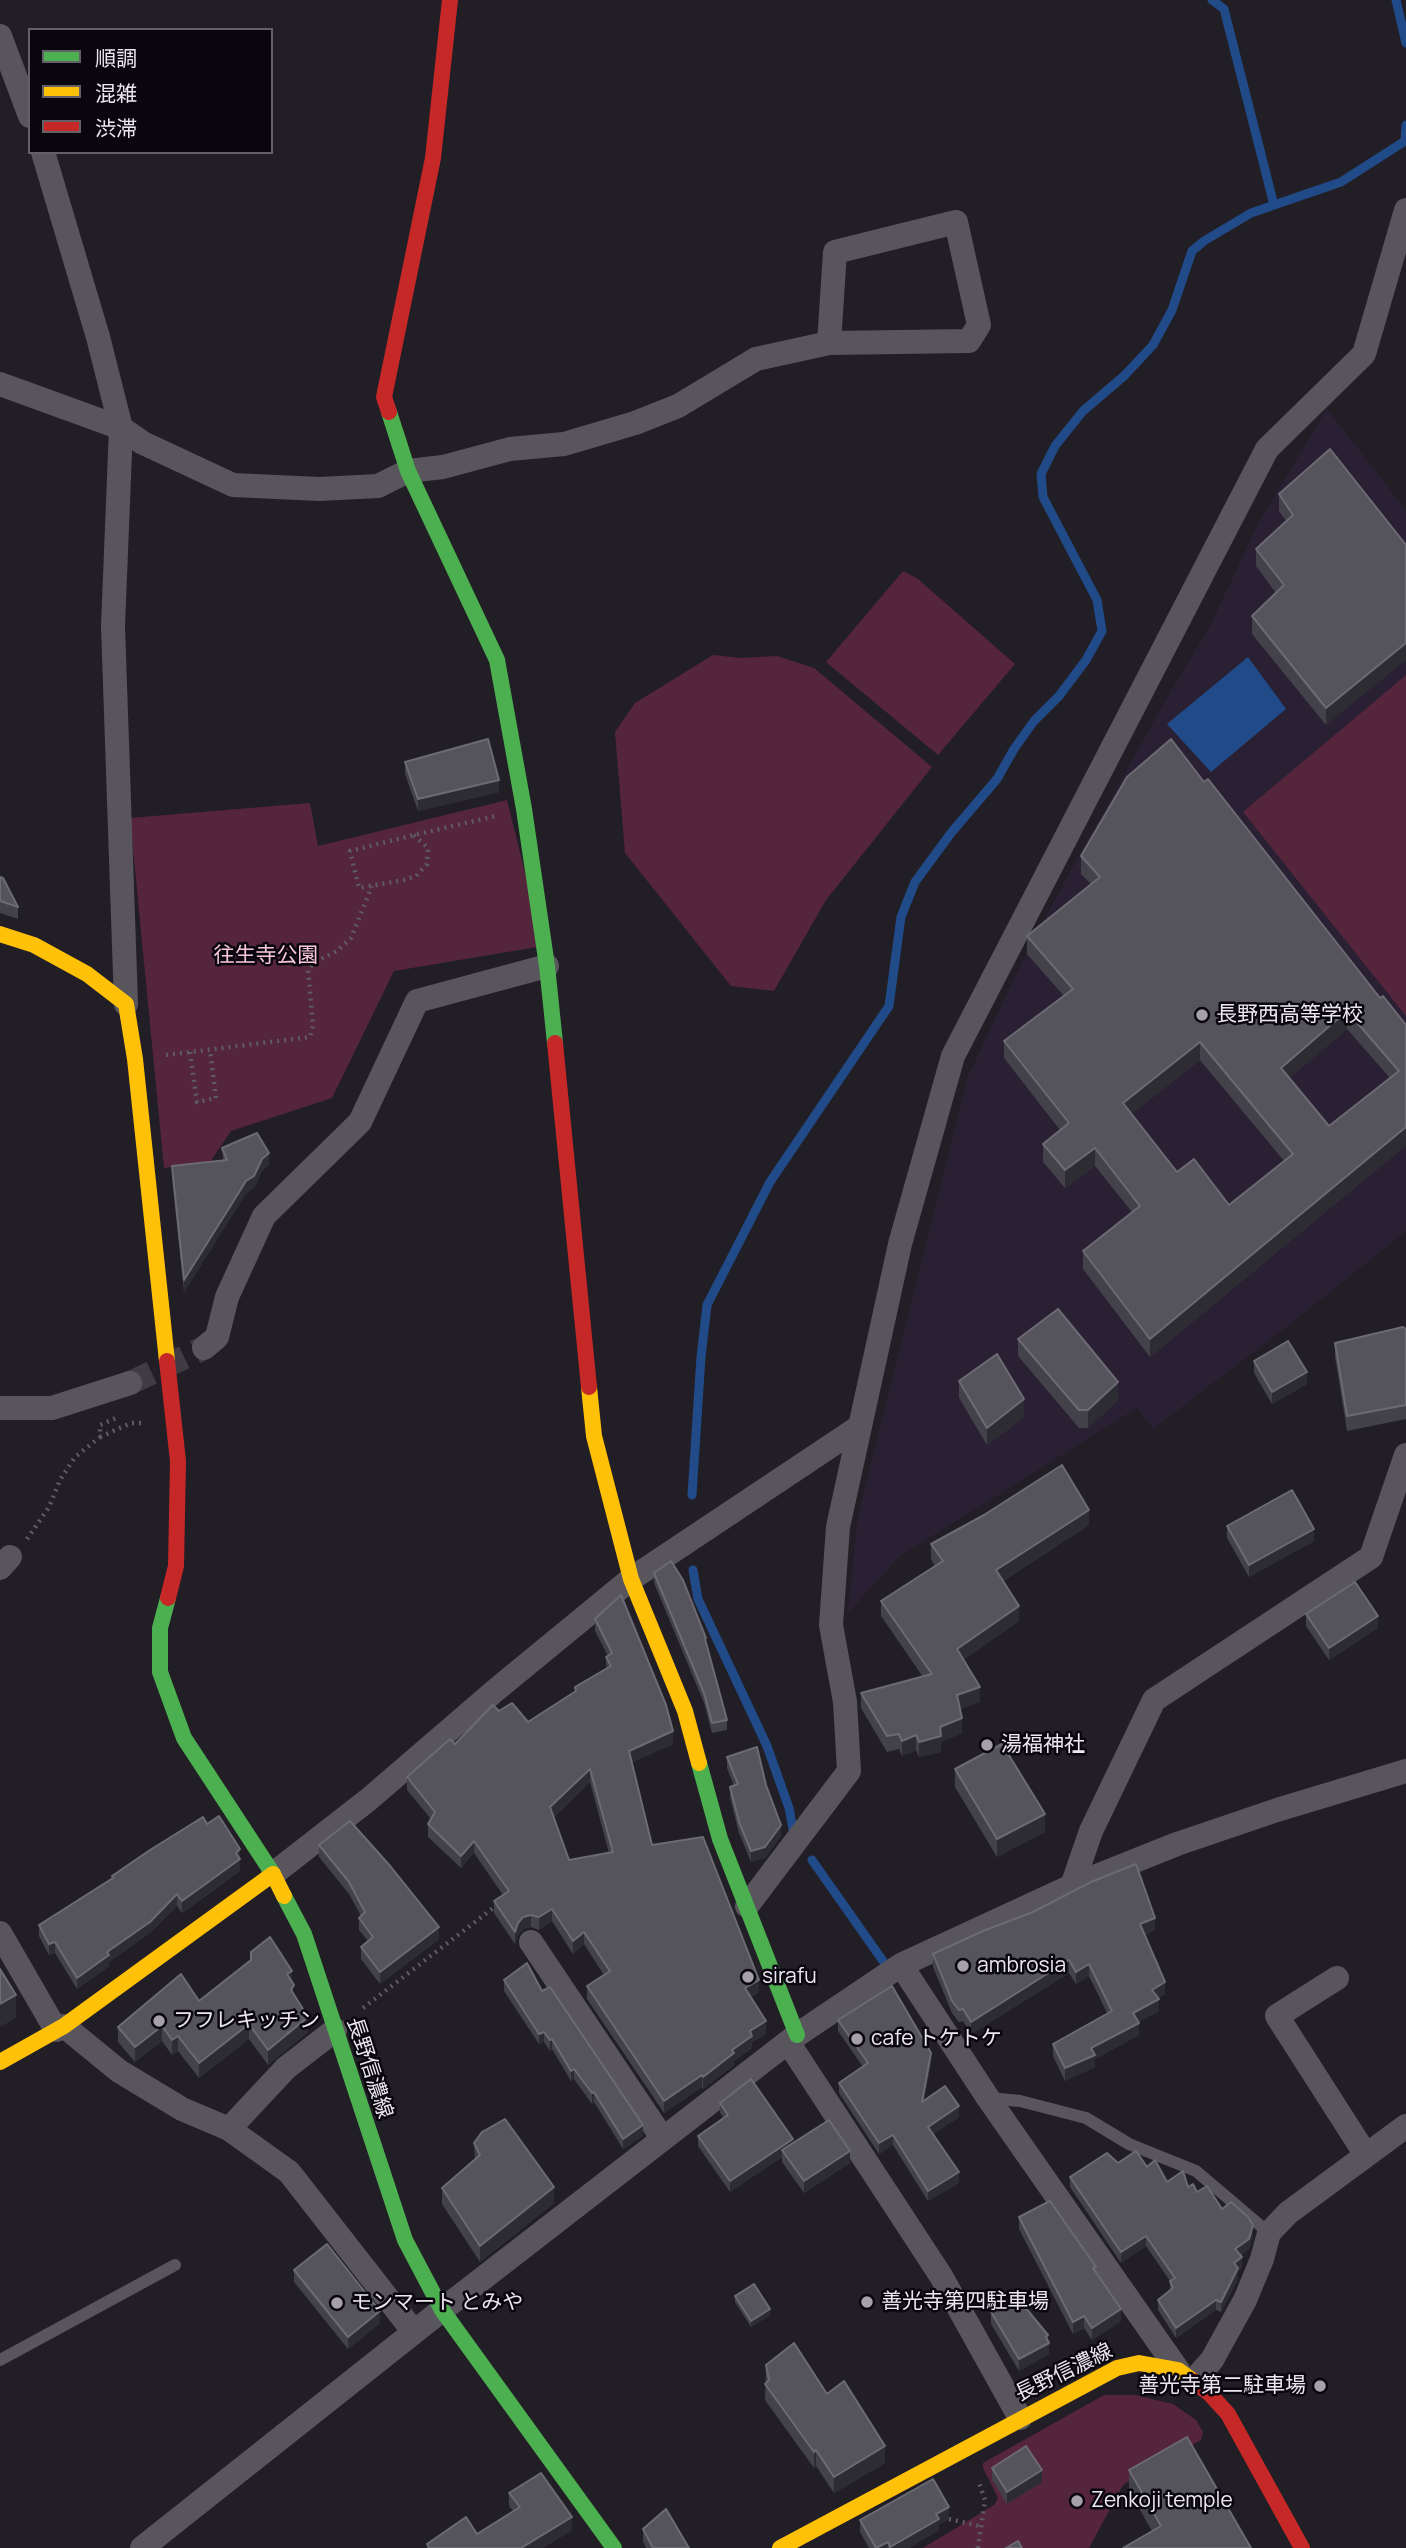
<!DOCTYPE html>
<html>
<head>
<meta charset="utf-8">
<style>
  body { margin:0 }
  #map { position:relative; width:1406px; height:2548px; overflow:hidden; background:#221e26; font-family:Manrope,"Noto Sans JP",sans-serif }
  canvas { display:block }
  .legend { position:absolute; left:28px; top:28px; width:245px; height:126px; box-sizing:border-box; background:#09070d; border:2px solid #636068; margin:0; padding:9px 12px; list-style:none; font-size:21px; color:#ebe6f1 }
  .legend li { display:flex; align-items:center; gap:14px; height:35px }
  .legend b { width:35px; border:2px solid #636068 }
</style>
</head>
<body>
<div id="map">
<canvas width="1406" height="2548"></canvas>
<ul class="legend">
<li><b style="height:9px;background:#4caf50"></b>順調</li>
<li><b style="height:9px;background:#ffc107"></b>混雑</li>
<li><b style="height:9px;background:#c62828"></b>渋滞</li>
</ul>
</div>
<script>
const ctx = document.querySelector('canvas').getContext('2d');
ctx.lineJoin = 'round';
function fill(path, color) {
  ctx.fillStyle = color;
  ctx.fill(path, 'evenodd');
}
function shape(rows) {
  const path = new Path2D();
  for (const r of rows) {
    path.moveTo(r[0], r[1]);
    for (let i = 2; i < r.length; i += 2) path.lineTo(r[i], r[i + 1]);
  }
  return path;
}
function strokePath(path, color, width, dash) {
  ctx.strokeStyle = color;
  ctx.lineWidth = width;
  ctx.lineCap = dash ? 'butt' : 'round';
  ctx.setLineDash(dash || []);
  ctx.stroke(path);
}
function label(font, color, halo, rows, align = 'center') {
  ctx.font = font + ' Manrope,"Noto Sans JP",sans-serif';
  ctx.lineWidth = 5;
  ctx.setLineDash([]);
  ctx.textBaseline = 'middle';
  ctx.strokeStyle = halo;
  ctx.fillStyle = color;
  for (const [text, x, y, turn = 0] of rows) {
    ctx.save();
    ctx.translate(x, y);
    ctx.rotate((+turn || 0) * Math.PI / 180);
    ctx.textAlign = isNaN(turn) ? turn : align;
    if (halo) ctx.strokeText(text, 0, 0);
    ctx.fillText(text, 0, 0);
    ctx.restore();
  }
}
fill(shape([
  [1327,409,1406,510,1406,1231,1289,1325,1153,1429,1137,1408,900,1556,848,1613,858,1516,968,1076,1033,939,1165,701,1210,626,1259,522]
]), '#2a2034');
fill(shape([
  [903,571,918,579,1015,664,938,755,826,662],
  [713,655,741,658,777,656,814,668,932,767,826,900,774,991,731,986,625,853,615,732,635,703],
  [1406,675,1406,1016,1243,812],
  [507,800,543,946,394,971,332,1098,231,1131,210,1162,164,1168,130,818,310,803,318,846],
  [1104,2395,1135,2395,1173,2404,1196,2420,1203,2432,1201,2440,1123,2485,1089,2548,923,2548,994,2505,998,2498,983,2468,983,2463]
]), '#55253c');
fill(shape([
  [1248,657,1286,709,1211,772,1167,724]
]), '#214b88');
strokePath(shape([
  [1212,0,1224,9,1274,205],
  [1396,0,1406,43],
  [692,1495,701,1357,707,1305,770,1182,889,1006,901,917,915,882,951,833,997,779,1014,749,1034,721,1059,696,1086,660,1102,631,1097,600,1043,497,1041,474,1055,446,1083,411,1124,376,1153,345,1172,310,1192,251,1204,241,1251,213,1341,182,1405,141,1406,125],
  [693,1570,698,1599,767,1746,789,1808,794,1834],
  [812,1860,883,1961]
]), '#214b88', 9);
strokePath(shape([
  [130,1383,204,1348]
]), '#403c44', 24, [24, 12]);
strokePath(shape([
  [414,835,428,848,427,864,416,876,404,880,359,888,350,851,414,835,461,824,496,816],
  [190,1052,197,1102,216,1098,210,1050],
  [166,1055,310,1037,313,1026,308,969,317,961,337,951,351,938,372,886],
  [100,1437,131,1423,142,1423],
  [27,1539,49,1507,60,1480,75,1457,100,1437,100,1425,116,1418],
  [363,2008,497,1905],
  [949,2519,980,2526],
  [978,2548,985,2500,978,2480]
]), '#5e5b62', 4.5, [2, 5]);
strokePath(shape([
  [989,2098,1020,2101,1086,2118,1129,2144,1196,2171,1269,2233],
  [0,2360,175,2265]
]), '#58555c', 12);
strokePath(shape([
  [0,36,30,116],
  [43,152,98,337,121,428,113,626,126,1004],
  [0,384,121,428,143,443,233,485,319,489,378,486,408,471,443,467,510,449,564,444,635,423,678,406,756,359,829,343,969,341,979,325,956,222,835,252,829,343],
  [204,1348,217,1337,227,1297,264,1216,360,1122,417,1001,547,966],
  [0,1408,52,1408,130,1383],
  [0,1568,10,1557],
  [273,1874,368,1800,497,1689,631,1579,859,1427],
  [1072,1886,1091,1831,1154,1700,1371,1557,1406,1455],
  [747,1906,849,1771,845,1702,831,1625,838,1527,900,1244,953,1056,1267,449,1364,354,1406,210],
  [0,1933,56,2030],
  [531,1942,663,2139],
  [901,1965,988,2098,1178,2370],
  [1337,1978,1277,2016,1366,2155],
  [64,2026,119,2071,182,2109,229,2129,289,2172,414,2332],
  [788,2042,941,2276,1020,2418],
  [229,2129,286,2068,335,2030],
  [1193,2381,1212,2360,1245,2300,1262,2259,1269,2233,1288,2213,1406,2126],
  [142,2548,442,2310,797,2035,901,1965,1072,1886,1177,1844,1277,1810,1406,1771]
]), '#58555c', 24);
strokePath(shape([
  [389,412,408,471,497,660,524,809,547,966,555,1043],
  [168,1598,160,1628,160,1672,184,1738,273,1874],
  [699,1763,720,1839,797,2035],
  [284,1896,304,1934,405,2240,442,2310,614,2548]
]), '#4caf50', 16);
strokePath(shape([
  [0,934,34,945,87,974,126,1004,135,1059,167,1361],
  [589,1387,594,1436,631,1579,685,1711,699,1763],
  [0,2062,64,2026,273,1874,284,1896],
  [780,2548,1117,2368,1139,2363,1178,2370,1193,2381]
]), '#ffc107', 16);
strokePath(shape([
  [389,412,384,397,433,158,450,0],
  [555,1043,589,1387],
  [167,1361,178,1461,176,1566,168,1598],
  [1193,2381,1209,2393,1228,2414,1302,2548]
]), '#c62828', 16);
fill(shape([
  [1330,449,1326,725,1252,634,1252,616,1276,593,1256,566,1256,549,1286,521,1279,511,1279,494],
  [405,762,499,792,418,811,405,774],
  [1204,782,1380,998,1406,1025,1406,1145,1150,1357,1083,1269,1083,1251,1132,1212,1095,1166,1065,1188,1043,1162,1043,1144,1060,1130,1004,1058,1004,1041,1064,996,1027,954,1027,936,1091,884,1081,874,1081,856],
  [1347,1029,1390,1078,1329,1126,1289,1078],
  [1200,1060,1284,1161,1229,1205,1177,1172,1131,1114],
  [0,877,18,907,18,919,0,913],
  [222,1148,269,1165,262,1171,254,1188,246,1193,184,1292,172,1178,172,1166,223,1161],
  [1406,1329,1406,1419,1347,1431,1335,1357,1335,1343],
  [1018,1339,1118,1400,1088,1428,1079,1428,1018,1356],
  [1254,1361,1307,1384,1272,1404,1254,1373],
  [959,1381,1024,1417,987,1445,959,1398],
  [1089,1525,1003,1581,1019,1621,963,1660,980,1702,960,1709,962,1733,941,1742,941,1752,919,1757,916,1750,902,1756,899,1749,887,1752,861,1708,861,1693,923,1677,881,1616,881,1601,935,1566,931,1559,931,1544],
  [1227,1526,1314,1541,1249,1577,1227,1538],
  [654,1573,706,1646,727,1720,727,1730,712,1733,704,1703,654,1583],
  [1306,1614,1378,1628,1329,1660,1306,1626],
  [595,1619,673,1744,632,1762,652,1845,759,1992,751,1997,766,2034,752,2042,752,2048,734,2061,734,2065,703,2089,702,2087,664,2113,587,1999,587,1986,604,1975,584,1944,573,1954,552,1921,539,1930,531,1927,523,1929,518,1935,515,1944,494,1913,494,1901,503,1895,474,1853,461,1868,428,1837,428,1824,431,1819,407,1790,407,1777,455,1744,499,1711,528,1722,575,1692,575,1687,606,1668,606,1657,608,1656,595,1631],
  [590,1782,609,1853,569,1860,554,1817],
  [727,1757,766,1785,781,1836,765,1858,751,1862,739,1833,730,1798,730,1787,734,1786,727,1768],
  [955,1769,1045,1832,997,1857,955,1787],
  [207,1824,240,1849,240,1871,182,1913,177,1906,150,1933,109,1962,109,1966,77,1989,55,1953,49,1955,39,1936,39,1925,112,1879,112,1876],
  [319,1845,439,1939,380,1984,361,1959,361,1947,368,1941,359,1930,359,1918,361,1916,349,1894,319,1857],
  [1155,1930,1145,1935,1165,1994,1158,1998,1159,2011,1138,2022,1139,2035,1095,2059,1095,2067,1065,2081,1053,2056,1053,2044,1107,2013,1089,1976,1076,1984,1069,1973,971,2034,963,2021,959,2022,952,2013,933,1967,933,1954],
  [504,1980,542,1991,643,2136,623,2149,594,2102,592,2104,574,2079,571,2081,552,2049,550,2051,544,2042,539,2044,504,1991],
  [292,1982,294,1996,308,2032,268,2065,249,2039,199,2078,178,2051,172,2055,162,2041,135,2062,118,2042,118,2027,199,2001],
  [838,2020,931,2063,924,2100,959,2117,933,2134,959,2183,928,2201,893,2145,879,2154,839,2093,839,2083,863,2067,838,2031],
  [720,2103,793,2143,850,2163,804,2193,782,2162,782,2157,730,2192,698,2146,698,2136,724,2118,720,2113],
  [474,2143,554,2203,480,2262,442,2204,442,2188,475,2160],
  [1118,2163,1147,2167,1167,2182,1188,2187,1222,2209,1253,2235,1249,2249,1241,2255,1242,2267,1238,2271,1238,2279,1221,2312,1216,2310,1176,2338,1158,2310,1158,2300,1170,2290,1170,2281,1146,2246,1121,2263,1070,2187,1070,2177],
  [1019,2217,1096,2272,1121,2321,1092,2340,1084,2328,1073,2334,1019,2229],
  [294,2270,380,2323,348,2349,294,2282],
  [735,2296,770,2315,751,2327,735,2302],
  [991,2312,1048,2342,1049,2354,1019,2371,991,2324],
  [766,2365,827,2394,885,2463,834,2493,816,2466,814,2468,765,2400],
  [992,2468,1042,2482,1007,2504,992,2480],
  [1129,2470,1251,2548,1152,2531,1129,2491],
  [509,2493,572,2530,543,2548,427,2548,427,2544,477,2534,514,2512,509,2506],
  [949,2519,939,2524,939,2530,909,2548,869,2548,860,2532,860,2520],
  [643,2529,689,2548,646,2548,643,2541]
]), '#434149');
fill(shape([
  [1406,643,1406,660,1326,725,1326,708],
  [499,780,499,792,418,811,418,799],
  [1347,1011,1347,1029,1281,1085,1281,1068],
  [1200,1042,1200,1060,1123,1121,1123,1103],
  [1406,1127,1406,1145,1150,1357,1150,1339],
  [1095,1148,1095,1166,1065,1188,1065,1170],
  [269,1153,269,1165,262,1171,254,1188,246,1193,184,1292,184,1280,246,1181,262,1159],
  [1307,1372,1307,1384,1272,1404,1272,1392],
  [1118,1382,1118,1400,1088,1428,1088,1410],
  [1024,1399,1024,1417,987,1445,987,1428],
  [1089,1510,1089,1525,996,1585,996,1570],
  [1314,1529,1314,1541,1249,1577,1249,1565],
  [1019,1606,1019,1621,957,1665,957,1649],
  [1378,1616,1378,1628,1329,1660,1329,1648],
  [980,1687,980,1702,957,1710,957,1695],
  [962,1718,962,1733,941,1742,941,1752,919,1757,919,1742,940,1727],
  [673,1731,673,1744,629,1763,629,1751],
  [916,1735,916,1750,902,1756,902,1741],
  [590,1769,590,1782,550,1820,550,1807],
  [1045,1814,1045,1832,997,1857,997,1839],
  [781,1825,781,1836,765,1858,751,1862,751,1851],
  [474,1841,474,1853,461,1868,461,1856],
  [240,1849,240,1871,182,1913,182,1901],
  [177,1894,177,1906,150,1933,109,1962,109,1966,77,1989,77,1978,107,1952],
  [552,1909,552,1921,539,1930,539,1917],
  [531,1915,531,1927,523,1929,518,1935,515,1944,515,1932,518,1923,523,1917],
  [1155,1918,1155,1930,1140,1937,1140,1924],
  [439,1927,439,1939,380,1984,380,1972],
  [584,1932,584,1944,573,1954,573,1941],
  [55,1942,55,1953,49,1955,49,1944],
  [1069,1960,1069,1973,971,2034,971,2022],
  [1089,1964,1089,1976,1076,1984,1076,1972],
  [292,1971,292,1986,287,1974],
  [759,1980,759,1992,745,2001,745,1988],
  [1165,1982,1165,1994,1152,2002,1152,1990],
  [16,1995,16,2018,0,2027,0,2004],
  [1159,1999,1159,2011,1133,2025,1133,2013],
  [308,2017,308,2032,268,2065,268,2050],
  [766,2021,766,2034,752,2042,752,2048,734,2061,734,2065,703,2089,703,2077,732,2050,750,2031],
  [1139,2023,1139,2035,1095,2059,1095,2067,1065,2081,1065,2068,1091,2048],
  [249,2024,249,2039,199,2078,199,2063],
  [162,2026,162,2041,135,2062,135,2047],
  [544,2032,544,2042,539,2044,539,2034],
  [178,2036,178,2051,172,2055,172,2040],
  [552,2039,552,2049,550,2051,550,2040],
  [931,2053,931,2063,922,2112,922,2102],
  [574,2069,574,2079,571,2081,571,2071],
  [702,2075,702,2087,664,2113,664,2101],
  [594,2092,594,2102,592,2104,592,2093],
  [959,2106,959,2117,928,2138,928,2127],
  [643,2125,643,2136,623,2149,623,2139],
  [893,2135,893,2145,879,2154,879,2143],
  [793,2139,793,2150,782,2150,782,2157,730,2192,730,2181],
  [850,2151,850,2163,804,2193,804,2181],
  [959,2172,959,2183,928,2201,928,2191],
  [554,2187,554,2203,480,2262,480,2246],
  [1253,2225,1253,2235,1249,2249,1235,2259,1235,2249],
  [1146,2236,1146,2246,1121,2263,1121,2252],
  [1242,2257,1242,2267,1238,2271,1238,2279,1221,2312,1221,2302,1234,2263],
  [1216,2300,1216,2310,1176,2338,1176,2328],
  [770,2309,770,2315,751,2327,751,2321],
  [1121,2309,1121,2321,1092,2340,1092,2328],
  [380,2311,380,2323,348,2349,348,2337],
  [1084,2316,1084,2328,1073,2334,1073,2322],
  [1048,2335,1049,2354,1019,2371,1019,2359],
  [885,2446,885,2463,834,2493,834,2477],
  [816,2450,816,2466,814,2468,814,2452],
  [1042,2470,1042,2482,1007,2504,1007,2492],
  [949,2507,949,2519,939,2524,939,2530,909,2548,890,2548,936,2514],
  [572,2517,572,2530,543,2548,521,2548],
  [888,2542,888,2548,877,2548]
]), '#2e2c33');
const building = shape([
  [1330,449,1406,545,1406,643,1326,708,1252,616,1284,585,1256,549,1293,515,1279,494,1330,449],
  [488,739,499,780,418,799,405,762,488,739],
  [1171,739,1204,782,1208,779,1380,998,1383,996,1406,1025,1406,1127,1150,1339,1083,1251,1140,1206,1095,1148,1065,1170,1043,1144,1069,1123,1004,1041,1073,989,1027,936,1100,877,1081,856,1127,777,1171,739],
  [1347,1011,1399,1071,1329,1126,1281,1068,1347,1011],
  [1200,1042,1293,1154,1229,1205,1194,1159,1177,1172,1123,1103,1200,1042],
  [0,877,3,878,18,907,0,901,0,877],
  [257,1133,269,1153,262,1159,254,1176,246,1181,184,1280,172,1166,227,1160,222,1148,257,1133],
  [1058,1309,1118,1382,1088,1410,1079,1410,1018,1339,1058,1309],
  [1403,1327,1406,1329,1406,1405,1347,1416,1335,1343,1403,1327],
  [1288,1341,1307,1372,1272,1392,1254,1361,1288,1341],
  [997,1354,1024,1399,987,1428,959,1381,997,1354],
  [1062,1465,1089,1510,996,1570,1019,1606,957,1649,980,1687,957,1695,962,1718,940,1727,941,1736,919,1742,916,1735,902,1741,899,1734,887,1736,861,1693,932,1674,881,1601,943,1561,931,1544,984,1515,1062,1465],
  [1292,1490,1314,1529,1249,1565,1227,1526,1292,1490],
  [671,1561,683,1580,706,1638,705,1639,727,1720,712,1723,704,1693,654,1573,671,1561],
  [1355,1582,1378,1616,1329,1648,1306,1614,1355,1582],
  [621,1595,666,1705,673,1731,629,1751,652,1845,703,1837,759,1980,745,1988,766,2021,750,2031,752,2036,732,2050,734,2053,703,2077,702,2075,664,2101,587,1986,610,1971,584,1932,573,1941,552,1909,539,1917,531,1915,523,1917,518,1923,515,1932,494,1901,509,1891,474,1841,461,1856,428,1824,435,1812,407,1777,450,1739,455,1744,493,1705,499,1711,512,1703,528,1722,576,1691,575,1687,611,1666,606,1657,612,1653,595,1619,621,1595],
  [590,1769,613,1852,569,1860,550,1807,590,1769],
  [1002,1744,1045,1814,997,1839,955,1769,1002,1744],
  [757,1747,766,1785,781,1825,765,1847,751,1851,739,1822,730,1787,738,1784,727,1757,757,1747],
  [219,1816,240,1849,236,1853,240,1859,182,1901,177,1894,150,1922,107,1952,109,1955,77,1978,55,1942,49,1944,39,1925,113,1878,112,1876,150,1850,203,1817,207,1824,219,1816],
  [350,1821,391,1867,439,1927,380,1972,361,1947,373,1937,359,1918,365,1912,349,1882,319,1845,350,1821],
  [1136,1864,1155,1918,1140,1924,1165,1982,1152,1990,1159,1999,1133,2013,1139,2023,1091,2048,1095,2055,1065,2068,1053,2044,1112,2011,1089,1964,1076,1972,1069,1960,971,2022,963,2009,959,2010,952,2001,933,1954,983,1931,1033,1912,1091,1882,1136,1864],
  [270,1937,292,1971,287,1974,294,1985,291,1990,308,2017,268,2050,249,2024,199,2063,178,2036,172,2040,162,2026,135,2047,118,2027,181,1974,199,2001,251,1960,251,1952,270,1937],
  [527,1963,542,1991,550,1987,643,2125,623,2139,594,2092,592,2093,574,2069,571,2071,552,2039,550,2040,544,2032,539,2034,504,1980,527,1963],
  [0,1969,16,1995,0,2004,0,1969],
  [892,1986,931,2053,922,2102,945,2086,959,2106,928,2127,959,2172,928,2191,893,2135,879,2143,839,2083,868,2063,838,2020,892,1986],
  [751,2079,793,2139,730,2181,698,2136,728,2115,720,2103,751,2079],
  [505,2119,554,2187,480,2246,442,2188,480,2155,474,2143,482,2132,505,2119],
  [829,2120,850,2151,804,2181,782,2150,829,2120],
  [1136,2151,1147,2167,1155,2160,1167,2182,1183,2171,1188,2187,1193,2184,1197,2192,1207,2186,1222,2209,1231,2202,1248,2217,1253,2225,1249,2239,1235,2249,1242,2257,1234,2263,1238,2268,1221,2302,1216,2300,1176,2328,1158,2300,1173,2288,1170,2281,1175,2278,1146,2236,1121,2252,1070,2177,1107,2153,1118,2163,1136,2151],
  [1050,2201,1096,2267,1093,2268,1121,2309,1092,2328,1084,2316,1073,2322,1019,2217,1050,2201],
  [327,2244,380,2311,348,2337,294,2270,327,2244],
  [754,2284,770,2309,751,2321,735,2296,754,2284],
  [1015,2295,1048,2335,1046,2337,1049,2343,1019,2359,991,2312,1015,2295],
  [794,2343,827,2394,844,2381,885,2446,834,2477,816,2450,814,2452,765,2384,769,2380,766,2365,794,2343],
  [1187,2437,1251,2548,1123,2548,1161,2526,1129,2470,1187,2437],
  [1026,2446,1042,2470,1007,2492,992,2468,1026,2446],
  [541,2473,572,2517,521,2548,429,2548,427,2544,466,2517,477,2534,520,2507,509,2493,541,2473],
  [933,2479,949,2507,936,2514,939,2519,890,2547,888,2542,876,2548,860,2520,933,2479],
  [666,2509,689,2548,653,2548,643,2529,666,2509],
  [1018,2541,1022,2548,1006,2548,1018,2541]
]);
fill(building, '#55535b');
strokePath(building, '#6c6a72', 2);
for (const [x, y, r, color] of [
  [1202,1015,7,"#a5a0aa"],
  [987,1745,7,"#a5a0aa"],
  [963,1966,7,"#a5a0aa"],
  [748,1977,7,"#a5a0aa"],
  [159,2021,7,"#a5a0aa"],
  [857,2039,7,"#a5a0aa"],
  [867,2302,7,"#a5a0aa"],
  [337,2303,7,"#a5a0aa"],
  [1320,2386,7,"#a5a0aa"],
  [1077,2501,7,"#a5a0aa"]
]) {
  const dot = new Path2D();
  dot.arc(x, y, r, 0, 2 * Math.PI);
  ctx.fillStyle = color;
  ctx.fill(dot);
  strokePath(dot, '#09070d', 2.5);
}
label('21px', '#f6c5d8', '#09070d', [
  ["往生寺公園",266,956]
]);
label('21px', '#ebe6f1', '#09070d', [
  ["長野西高等学校",1216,1015],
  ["湯福神社",1001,1745],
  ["ambrosia",977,1966],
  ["sirafu",762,1977],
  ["フフレキッチン",173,2021],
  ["cafe トケトケ",871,2039],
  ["善光寺第四駐車場",881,2302],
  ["モンマート とみや",351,2303],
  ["善光寺第二駐車場",1306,2386,"right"],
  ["Zenkoji temple",1091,2501]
], 'left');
label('21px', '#ebe6f1', '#09070d', [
  ["長野信濃線",369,2068,72],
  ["長野信濃線",1064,2373,-26]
]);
</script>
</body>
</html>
